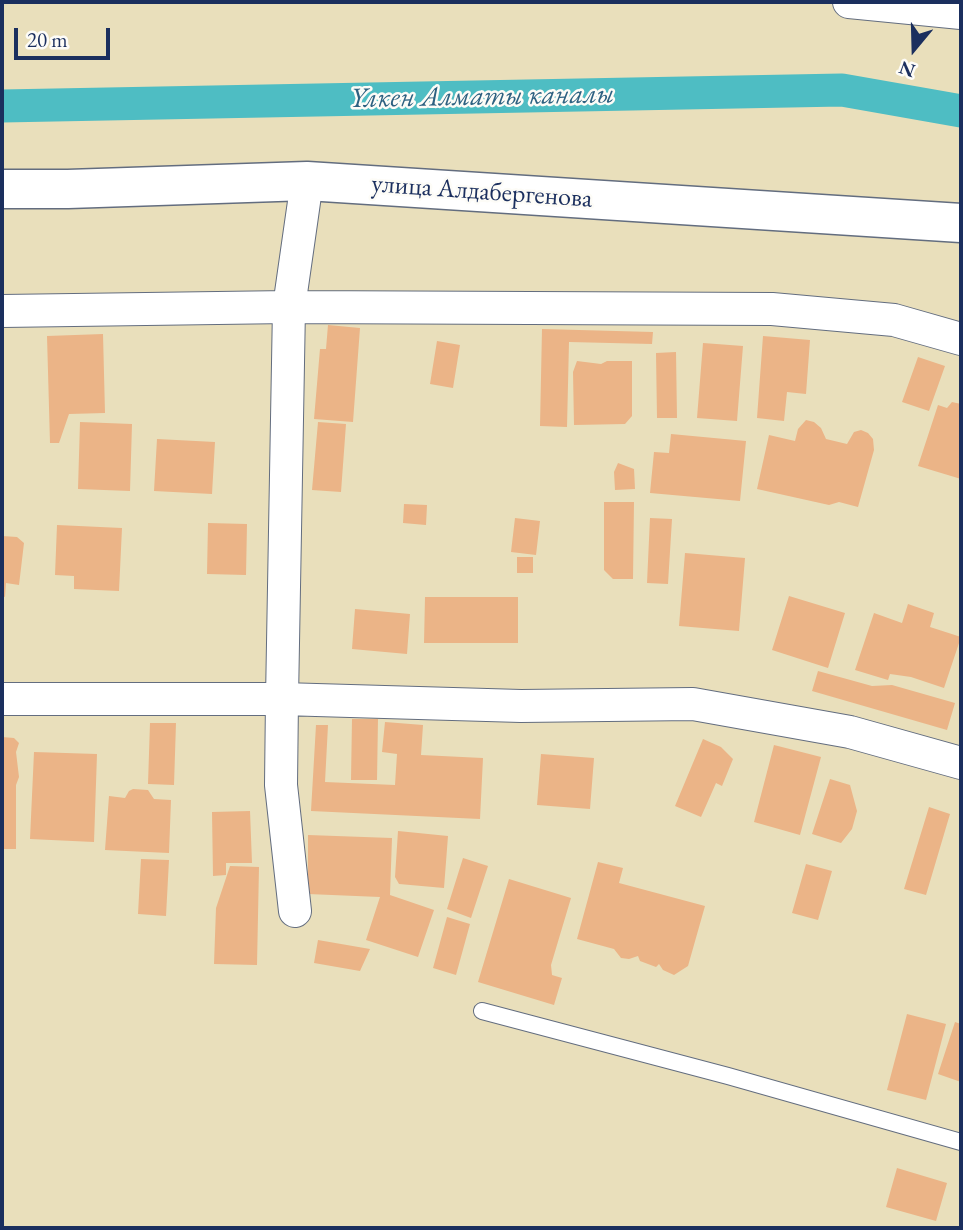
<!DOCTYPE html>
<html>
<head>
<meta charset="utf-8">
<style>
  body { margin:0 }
  #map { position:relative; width:963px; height:1230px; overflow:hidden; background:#e9dfbb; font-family:"EB Garamond",serif }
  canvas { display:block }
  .frame { position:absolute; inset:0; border:4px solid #1b2f5e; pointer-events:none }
  .north { position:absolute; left:879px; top:14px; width:70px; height:70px; -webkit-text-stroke:5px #fdfcf7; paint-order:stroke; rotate:199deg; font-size:19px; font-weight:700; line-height:28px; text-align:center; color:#1b2f5e }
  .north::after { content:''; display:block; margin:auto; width:24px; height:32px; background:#1b2f5e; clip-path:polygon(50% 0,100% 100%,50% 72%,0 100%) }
  .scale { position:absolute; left:14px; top:28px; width:96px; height:32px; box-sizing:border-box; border:4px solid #1b2f5e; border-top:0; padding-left:9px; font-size:21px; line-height:24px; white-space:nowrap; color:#1b2f5e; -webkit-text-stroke:5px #fdfcf7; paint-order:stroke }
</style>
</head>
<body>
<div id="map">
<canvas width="963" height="1230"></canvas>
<div class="frame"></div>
<div class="north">N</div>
<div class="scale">20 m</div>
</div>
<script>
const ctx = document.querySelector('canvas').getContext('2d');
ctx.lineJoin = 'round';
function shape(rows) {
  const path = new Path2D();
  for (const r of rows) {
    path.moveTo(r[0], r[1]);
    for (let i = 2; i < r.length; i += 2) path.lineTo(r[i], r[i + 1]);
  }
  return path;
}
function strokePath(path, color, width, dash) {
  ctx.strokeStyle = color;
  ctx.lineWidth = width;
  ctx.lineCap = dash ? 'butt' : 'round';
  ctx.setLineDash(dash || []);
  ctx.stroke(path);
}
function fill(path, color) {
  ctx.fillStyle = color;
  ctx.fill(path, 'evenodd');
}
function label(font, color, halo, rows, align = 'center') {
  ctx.font = font + ' "EB Garamond",serif';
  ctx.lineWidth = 5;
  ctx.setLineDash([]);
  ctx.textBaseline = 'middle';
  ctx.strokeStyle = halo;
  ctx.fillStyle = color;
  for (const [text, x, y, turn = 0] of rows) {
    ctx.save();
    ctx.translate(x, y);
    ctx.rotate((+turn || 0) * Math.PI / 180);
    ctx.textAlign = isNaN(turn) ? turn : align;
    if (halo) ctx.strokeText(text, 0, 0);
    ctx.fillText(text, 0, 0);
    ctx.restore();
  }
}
strokePath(shape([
  [2,106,842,90,961,111]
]), '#4ebdc3', 33);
fill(shape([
  [328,325,360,328,353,422,314,419,320,349,326,349],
  [542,329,653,332,652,344,569,342,567,427,540,426],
  [103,334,105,413,69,414,59,443,50,443,47,336],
  [763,336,810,340,806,394,787,392,784,421,757,418],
  [437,341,460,345,453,388,430,384],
  [703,343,743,346,737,421,697,418],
  [676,352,677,418,657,418,656,353],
  [918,357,945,366,929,411,902,402],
  [577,361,601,364,607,361,632,361,632,416,625,424,574,425,573,372],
  [952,402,961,404,961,479,918,466,938,405,947,408],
  [806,420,814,422,821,428,826,439,847,444,854,432,861,430,868,433,873,439,874,450,858,507,839,502,829,505,757,489,769,435,795,441,798,429],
  [80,422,132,424,130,491,78,489],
  [318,422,346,424,341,492,312,490],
  [671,434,746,441,740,501,650,493,654,452,669,453],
  [157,439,215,442,212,494,154,491],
  [618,463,634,469,635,489,615,490,614,472],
  [604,502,634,502,633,579,613,579,604,570],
  [404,504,427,505,426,525,403,523],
  [515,518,540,521,536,555,511,552],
  [650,518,672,519,668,584,647,583],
  [208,523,247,524,246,575,207,574],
  [57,525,122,528,119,591,74,589,74,576,55,575],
  [2,536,17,537,24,543,19,585,6,583,5,597,2,596],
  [685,553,745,558,739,631,679,626],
  [517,557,533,557,533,573,517,573],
  [789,596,845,613,828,668,772,650],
  [425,597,518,597,518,643,424,643],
  [908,604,934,613,930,627,961,637,944,688,911,677,890,674,888,680,855,670,874,613,902,623],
  [355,609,410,614,407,654,352,649],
  [818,671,872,686,892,685,955,703,947,730,812,691],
  [352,719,378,719,377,780,351,780],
  [385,722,423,725,421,755,483,758,480,819,311,811,316,725,328,725,325,782,395,785,397,754,382,752],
  [150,723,176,723,174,785,148,784],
  [2,737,14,738,19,743,16,752,19,777,16,785,16,849,2,849],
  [703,739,721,747,733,759,722,786,716,783,701,817,675,806],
  [774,745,821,757,800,835,754,822],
  [34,752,97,754,94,842,30,839],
  [541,754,594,758,590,809,537,805],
  [830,779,850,785,857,811,852,829,841,843,812,834],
  [133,789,148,790,154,799,171,800,169,853,105,850,109,796,125,798,129,791],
  [929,807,950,814,926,895,904,889],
  [250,811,252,863,226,863,226,875,213,876,212,812],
  [398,831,448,836,444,888,399,884,395,877],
  [308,835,392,838,390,895,434,910,418,957,366,940,380,897,308,894],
  [463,858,488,866,471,918,447,909],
  [141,859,169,860,166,916,138,914],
  [598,862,623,868,619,883,705,906,688,966,674,975,663,970,659,964,656,967,640,961,638,956,629,959,621,958,614,949,577,939],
  [806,864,832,871,818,920,792,913],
  [230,866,259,867,257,965,214,964,216,908],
  [509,879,571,898,551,965,552,975,562,978,554,1005,478,982],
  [447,917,470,924,456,975,433,968],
  [318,940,370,949,360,971,314,963],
  [907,1014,946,1024,926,1100,887,1090],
  [955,1022,961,1024,961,1082,938,1074],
  [897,1168,947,1183,936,1221,886,1207]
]), '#ebb487');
const service = shape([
  [482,1011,728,1076,961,1142]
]);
const minor = shape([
  [849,2,961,13],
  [2,311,289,307,772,309,894,320,961,339],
  [2,699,282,699,521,706,693,704,850,732,961,763],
  [295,911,281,785,282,699,289,307,307,181]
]);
const secondary = shape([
  [2,189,68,189,307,181,961,223]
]);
strokePath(service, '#636d7f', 18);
strokePath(minor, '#636d7f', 34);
strokePath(secondary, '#636d7f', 41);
strokePath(service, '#fff', 16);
strokePath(minor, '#fff', 32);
strokePath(secondary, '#fff', 38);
label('26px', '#1b2f5e', '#fdfcf7', [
  ["улица Алдабергенова",482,192,4]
]);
label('italic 28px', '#2d6181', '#fdfcf7', [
  ["Үлкен Алматы каналы",482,97,-1]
]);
</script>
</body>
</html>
